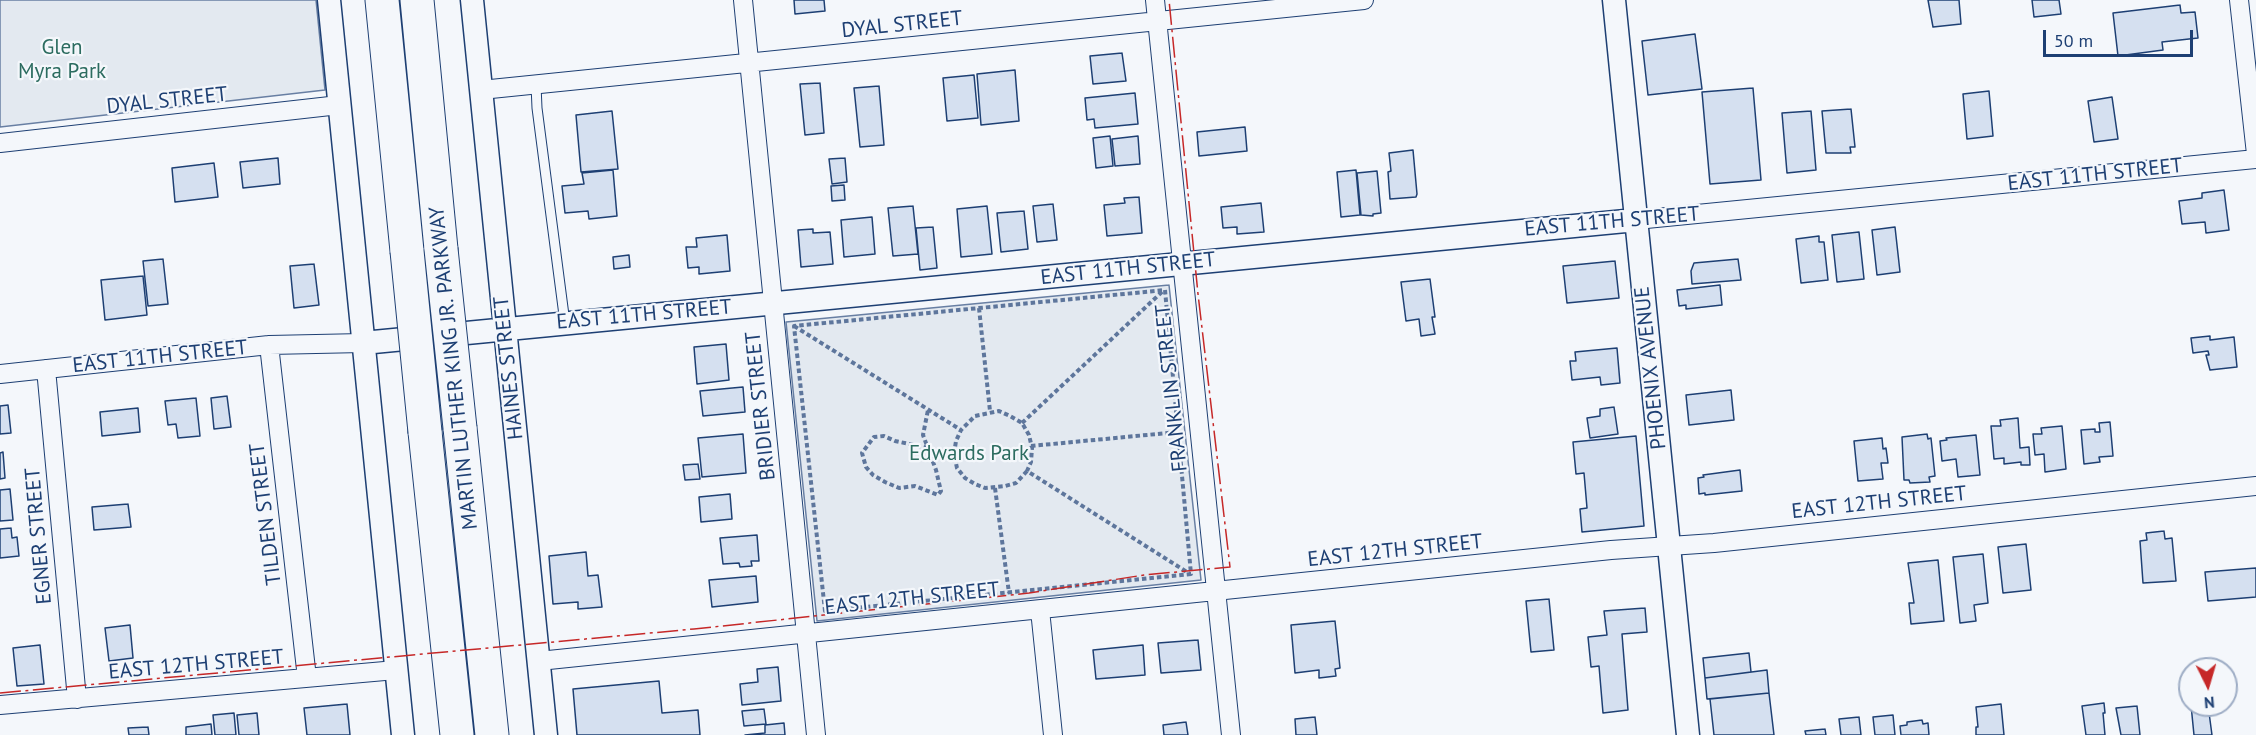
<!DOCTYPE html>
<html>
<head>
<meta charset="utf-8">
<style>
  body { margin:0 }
  #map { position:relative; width:2256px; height:735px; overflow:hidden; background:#f4f7fb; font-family:"PT Sans",sans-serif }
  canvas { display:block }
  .north { position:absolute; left:2178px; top:657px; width:60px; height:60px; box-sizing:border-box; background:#f4f7fb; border:2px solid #9eadc5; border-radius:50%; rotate:175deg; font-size:16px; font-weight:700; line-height:24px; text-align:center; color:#1d3f73 }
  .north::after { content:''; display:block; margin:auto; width:21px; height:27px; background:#c62828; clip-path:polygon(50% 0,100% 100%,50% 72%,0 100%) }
  .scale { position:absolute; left:2043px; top:30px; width:150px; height:27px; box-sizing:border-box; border:3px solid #1d3f73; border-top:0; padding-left:8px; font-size:18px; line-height:21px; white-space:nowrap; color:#1d3f73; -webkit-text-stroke:4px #f4f7fb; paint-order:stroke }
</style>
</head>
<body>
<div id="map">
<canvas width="2256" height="735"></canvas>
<div class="north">N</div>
<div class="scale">50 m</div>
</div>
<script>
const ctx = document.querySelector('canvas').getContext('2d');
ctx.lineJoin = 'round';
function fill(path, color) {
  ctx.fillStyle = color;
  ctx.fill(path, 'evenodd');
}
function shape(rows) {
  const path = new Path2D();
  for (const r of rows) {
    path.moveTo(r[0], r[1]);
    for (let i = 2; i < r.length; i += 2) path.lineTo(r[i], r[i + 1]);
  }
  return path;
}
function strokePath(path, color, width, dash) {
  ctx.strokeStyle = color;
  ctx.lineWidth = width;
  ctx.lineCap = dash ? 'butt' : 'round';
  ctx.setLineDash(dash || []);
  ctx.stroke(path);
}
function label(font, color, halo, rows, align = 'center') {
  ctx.font = font + ' "PT Sans",sans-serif';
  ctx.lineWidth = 4.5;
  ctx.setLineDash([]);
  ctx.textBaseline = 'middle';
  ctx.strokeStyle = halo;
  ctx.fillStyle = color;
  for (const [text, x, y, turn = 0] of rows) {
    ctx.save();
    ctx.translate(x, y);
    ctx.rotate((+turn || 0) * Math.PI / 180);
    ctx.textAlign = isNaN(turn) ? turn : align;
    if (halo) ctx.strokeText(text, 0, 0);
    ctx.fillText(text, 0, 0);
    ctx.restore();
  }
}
const green = shape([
  [0,0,316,0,325,90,0,127,0,0],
  [1169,285,1201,580,817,621,786,322,1169,285]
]);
fill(green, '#e3e9f0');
strokePath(green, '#687fa3', 1.5);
const building = shape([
  [794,0,824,0,825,11,795,14,794,0],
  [1928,0,1959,0,1961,24,1933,27,1928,0],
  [2032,0,2059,0,2061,14,2034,17,2032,0],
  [2180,5,2181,13,2195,12,2198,38,2162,42,2163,50,2118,56,2113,13,2180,5],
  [1695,34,1702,89,1648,95,1642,41,1695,34],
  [1122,53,1126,81,1093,84,1090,56,1122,53],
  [1015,70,1019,121,981,125,977,74,1015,70],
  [974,75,978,118,947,121,943,78,974,75],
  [820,83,824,133,805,135,800,84,820,83],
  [879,86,884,145,860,147,854,88,879,86],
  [1753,88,1761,180,1710,184,1702,92,1753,88],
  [1989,91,1993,136,1967,139,1963,94,1989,91],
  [1135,93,1138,124,1095,128,1094,119,1087,120,1085,98,1135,93],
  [2112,97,2118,139,2094,142,2088,101,2112,97],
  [1851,109,1855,147,1850,147,1851,153,1826,153,1822,111,1851,109],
  [612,111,618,169,581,172,576,115,612,111],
  [1811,111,1816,170,1787,173,1782,113,1811,111],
  [1245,127,1247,151,1199,156,1197,132,1245,127],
  [1110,136,1113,166,1096,168,1093,138,1110,136],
  [1138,136,1140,164,1115,166,1112,139,1138,136],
  [1413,150,1417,194,1416,197,1390,199,1388,172,1391,171,1389,153,1413,150],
  [278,158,280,184,243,188,240,162,278,158],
  [845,158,847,182,832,184,829,159,845,158],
  [214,163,218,197,175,202,172,168,214,163],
  [613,170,617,216,589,219,588,211,565,213,562,186,584,184,582,173,613,170],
  [1356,170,1360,215,1341,217,1337,172,1356,170],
  [1377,171,1381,213,1373,214,1373,216,1361,215,1357,173,1377,171],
  [844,185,845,200,832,201,831,186,844,185],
  [2224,190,2229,230,2206,233,2205,222,2182,224,2179,201,2202,198,2202,193,2224,190],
  [1139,197,1142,233,1107,236,1104,205,1125,203,1124,198,1139,197],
  [1261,203,1264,232,1237,234,1237,227,1223,228,1221,207,1261,203],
  [1053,204,1057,240,1037,242,1033,206,1053,204],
  [913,206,918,254,893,256,888,208,913,206],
  [987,206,992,254,961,257,957,209,987,206],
  [1024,211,1028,249,1001,252,997,213,1024,211],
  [872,217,875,254,844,257,841,220,872,217],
  [933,227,937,268,920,270,916,228,933,227],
  [1895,227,1900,272,1877,275,1872,230,1895,227],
  [813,229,813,233,830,232,833,264,801,267,798,230,813,229],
  [1859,232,1864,279,1837,282,1832,235,1859,232],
  [727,235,730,271,699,274,699,267,688,268,686,247,697,247,696,238,727,235],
  [1819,236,1819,242,1824,242,1828,280,1801,283,1796,239,1819,236],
  [629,255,630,267,614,269,613,257,629,255],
  [163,259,168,304,148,306,143,261,163,259],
  [1738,259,1741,280,1692,284,1691,271,1694,263,1738,259],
  [1615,261,1619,298,1567,303,1563,266,1615,261],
  [314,264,319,305,294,308,290,266,314,264],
  [143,276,147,315,105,320,101,280,143,276],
  [1430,279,1435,317,1432,317,1435,334,1421,336,1419,319,1406,321,1401,282,1430,279],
  [1720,285,1722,305,1686,309,1686,305,1679,306,1677,290,1720,285],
  [2210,336,2210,340,2234,337,2237,367,2210,370,2206,355,2209,355,2208,351,2193,353,2191,338,2210,336],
  [726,344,729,380,697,384,694,347,726,344],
  [1617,348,1620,383,1601,385,1600,377,1572,380,1570,361,1576,361,1575,352,1617,348],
  [743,387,745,412,703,416,700,391,743,387],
  [1731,390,1734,420,1689,425,1686,395,1731,390],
  [227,396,231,427,214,429,211,398,227,396],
  [196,398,200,436,178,438,176,424,168,425,165,401,196,398],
  [8,405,11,433,0,434,0,406,8,405],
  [1614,407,1618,434,1590,438,1587,418,1600,416,1600,409,1614,407],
  [138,408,140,432,102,436,100,412,138,408],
  [2018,418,2020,448,2029,447,2030,465,2021,465,2021,462,2004,464,2004,458,1994,459,1991,426,2001,426,2000,420,2018,418],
  [2110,422,2113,456,2099,457,2100,462,2084,464,2081,430,2095,429,2095,432,2100,432,2099,423,2110,422],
  [2062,426,2066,469,2045,472,2044,454,2035,455,2033,434,2042,434,2041,428,2062,426],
  [743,434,746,473,702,477,698,438,743,434],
  [1927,434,1928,439,1931,438,1935,476,1929,477,1930,482,1910,483,1909,480,1904,480,1902,437,1927,434],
  [1976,435,1980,475,1958,477,1956,459,1942,461,1940,441,1947,440,1946,438,1976,435],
  [1636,436,1644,526,1582,532,1580,509,1587,508,1584,473,1576,474,1573,442,1636,436],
  [1882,438,1883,449,1886,448,1888,463,1881,463,1883,479,1858,481,1854,441,1882,438],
  [3,452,5,478,0,479,0,453,3,452],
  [698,464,700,479,685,480,683,465,698,464],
  [1740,470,1742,491,1705,495,1705,493,1699,494,1698,478,1704,477,1703,475,1740,470],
  [10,489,13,520,0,521,0,490,10,489],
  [730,494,732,519,701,522,699,497,730,494],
  [128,504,131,527,94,530,92,507,128,504],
  [11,528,12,538,17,537,19,556,0,558,0,529,11,528],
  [2164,531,2165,539,2172,538,2176,581,2143,583,2140,541,2147,540,2146,533,2164,531],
  [757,535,759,561,751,561,752,566,740,567,739,563,723,564,720,538,757,535],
  [2026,544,2031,590,2003,593,1998,547,2026,544],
  [586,552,588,576,598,575,602,607,578,609,578,602,553,604,549,556,586,552],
  [1983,554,1988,603,1974,605,1976,621,1960,623,1953,557,1983,554],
  [1938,560,1944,621,1911,624,1909,603,1914,603,1908,563,1938,560],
  [2256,568,2256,597,2208,601,2205,572,2256,568],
  [756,576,758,602,712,607,709,580,756,576],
  [1549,599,1554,650,1531,652,1526,601,1549,599],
  [1645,608,1647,632,1622,634,1628,710,1603,713,1599,666,1591,667,1588,637,1607,635,1604,611,1645,608],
  [1335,621,1340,668,1335,669,1336,676,1319,678,1319,670,1295,673,1291,625,1335,621],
  [130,625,133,658,109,661,105,628,130,625],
  [1198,640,1201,670,1161,673,1158,643,1198,640],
  [40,645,44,684,17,686,13,648,40,645],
  [1143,645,1145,675,1096,679,1093,650,1143,645],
  [1749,653,1751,672,1705,678,1703,658,1749,653],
  [778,667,781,701,742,705,740,684,758,682,757,669,778,667],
  [1767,670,1769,693,1707,699,1705,678,1767,670],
  [659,681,662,713,698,710,700,735,577,735,573,689,659,681],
  [1769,693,1774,735,1714,735,1710,699,1769,693],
  [2104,703,2105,713,2103,713,2105,735,2086,735,2082,706,2104,703],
  [347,704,350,735,307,735,304,708,347,704],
  [2001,704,2004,735,1976,735,1976,727,1978,727,1976,707,2001,704],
  [2191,705,2208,705,2212,735,2194,735,2191,705],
  [2137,706,2140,735,2121,735,2116,708,2137,706],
  [764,709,766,724,744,726,742,711,764,709],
  [234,713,236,735,215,735,213,715,234,713],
  [257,713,259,735,239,735,237,715,257,713],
  [1893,715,1895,735,1875,735,1873,717,1893,715],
  [1315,717,1317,735,1296,735,1295,719,1315,717],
  [1859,717,1861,735,1841,735,1839,719,1859,717],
  [1922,720,1923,724,1928,723,1929,735,1901,735,1900,726,1907,725,1907,722,1922,720],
  [1186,722,1188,735,1164,735,1163,725,1186,722],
  [784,723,785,735,745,735,765,733,765,725,784,723],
  [211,724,212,735,186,735,186,727,211,724],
  [148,727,149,735,129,735,128,728,148,727],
  [1825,729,1826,735,1806,735,1805,731,1825,729]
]);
fill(building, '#d5e0f0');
strokePath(building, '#1d3f73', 1.5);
const service = shape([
  [536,85,537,108,565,323]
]);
const minor = shape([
  [743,0,816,735],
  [1155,0,1231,735],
  [2239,0,2256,154],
  [481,90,1364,0],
  [0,143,339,105],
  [1636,220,2256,159],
  [269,345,307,678],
  [46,369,77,699],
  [0,374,269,345,363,343],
  [1040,610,1053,735],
  [539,661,1611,550,1714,543,2256,486],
  [0,705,396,670]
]);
const tertiary = shape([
  [329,0,403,735],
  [472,0,546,735],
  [1614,0,1688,735],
  [363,343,1636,220]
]);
const motorway = shape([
  [382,0,407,251],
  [417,0,441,249],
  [460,428,492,735],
  [425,432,457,735]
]);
strokePath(service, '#1d3f73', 11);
strokePath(minor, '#1d3f73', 20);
strokePath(tertiary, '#1d3f73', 25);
strokePath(motorway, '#1d3f73', 35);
strokePath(shape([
  [1165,290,1191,574,825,611,794,326,1165,290],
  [979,308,990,411],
  [794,326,961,430],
  [1022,423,1164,290],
  [1031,446,1178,432],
  [928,448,895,441,884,436,874,437,862,453,866,467,873,475,885,482,899,488,915,486,938,495,941,491,939,483,936,470,923,435,928,410],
  [1027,471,1016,483,1005,486,985,488,975,484,965,478,957,468,954,454,956,441,961,430,975,416,999,411,1010,416,1022,423,1029,435,1032,448,1031,462,1027,471,1190,574],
  [995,488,1009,593]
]), '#5e769c', 4, [4.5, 3]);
strokePath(service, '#f4f7fb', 9);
strokePath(minor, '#f4f7fb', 18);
strokePath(tertiary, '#f4f7fb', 22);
strokePath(motorway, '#f4f7fb', 33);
const motorwayBridge = shape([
  [441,249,460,428],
  [407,251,425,432]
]);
strokePath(motorwayBridge, '#1d3f73', 35, []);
strokePath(motorwayBridge, '#f4f7fb', 33);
strokePath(shape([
  [0,693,694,629,1029,593,1144,575,1230,567,1198,294,1169,0]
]), '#c62828', 1.5, [21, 4.5, 3, 4.5]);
label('21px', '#1d3f73', '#f4f7fb', [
  ["DYAL STREET",902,25,-6],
  ["DYAL STREET",167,101,-6],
  ["EAST 11TH STREET",2095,175,-6],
  ["EAST 11TH STREET",1612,222,-5],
  ["EAST 11TH STREET",1128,269,-6],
  ["EAST 11TH STREET",644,315,-5],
  ["EAST 11TH STREET",160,357,-6],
  ["MARTIN LUTHER KING JR. PARKWAY",454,368,-96],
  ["HAINES STREET",509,368,-96],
  ["PHOENIX AVENUE",1651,368,-96],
  ["FRANKLIN STREET",1172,388,-96],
  ["BRIDIER STREET",761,406,-96],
  ["EAST 12TH STREET",1879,503,-6],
  ["TILDEN STREET",266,514,-97],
  ["EGNER STREET",39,536,-95],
  ["EAST 12TH STREET",1395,551,-6],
  ["EAST 12TH STREET",912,599,-6],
  ["EAST 12TH STREET",196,665,-5]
]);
label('21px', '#2c6c60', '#f4f7fb', [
  ["Glen",62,48],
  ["Myra Park",62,72],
  ["Edwards Park",969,454]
]);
</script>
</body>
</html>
